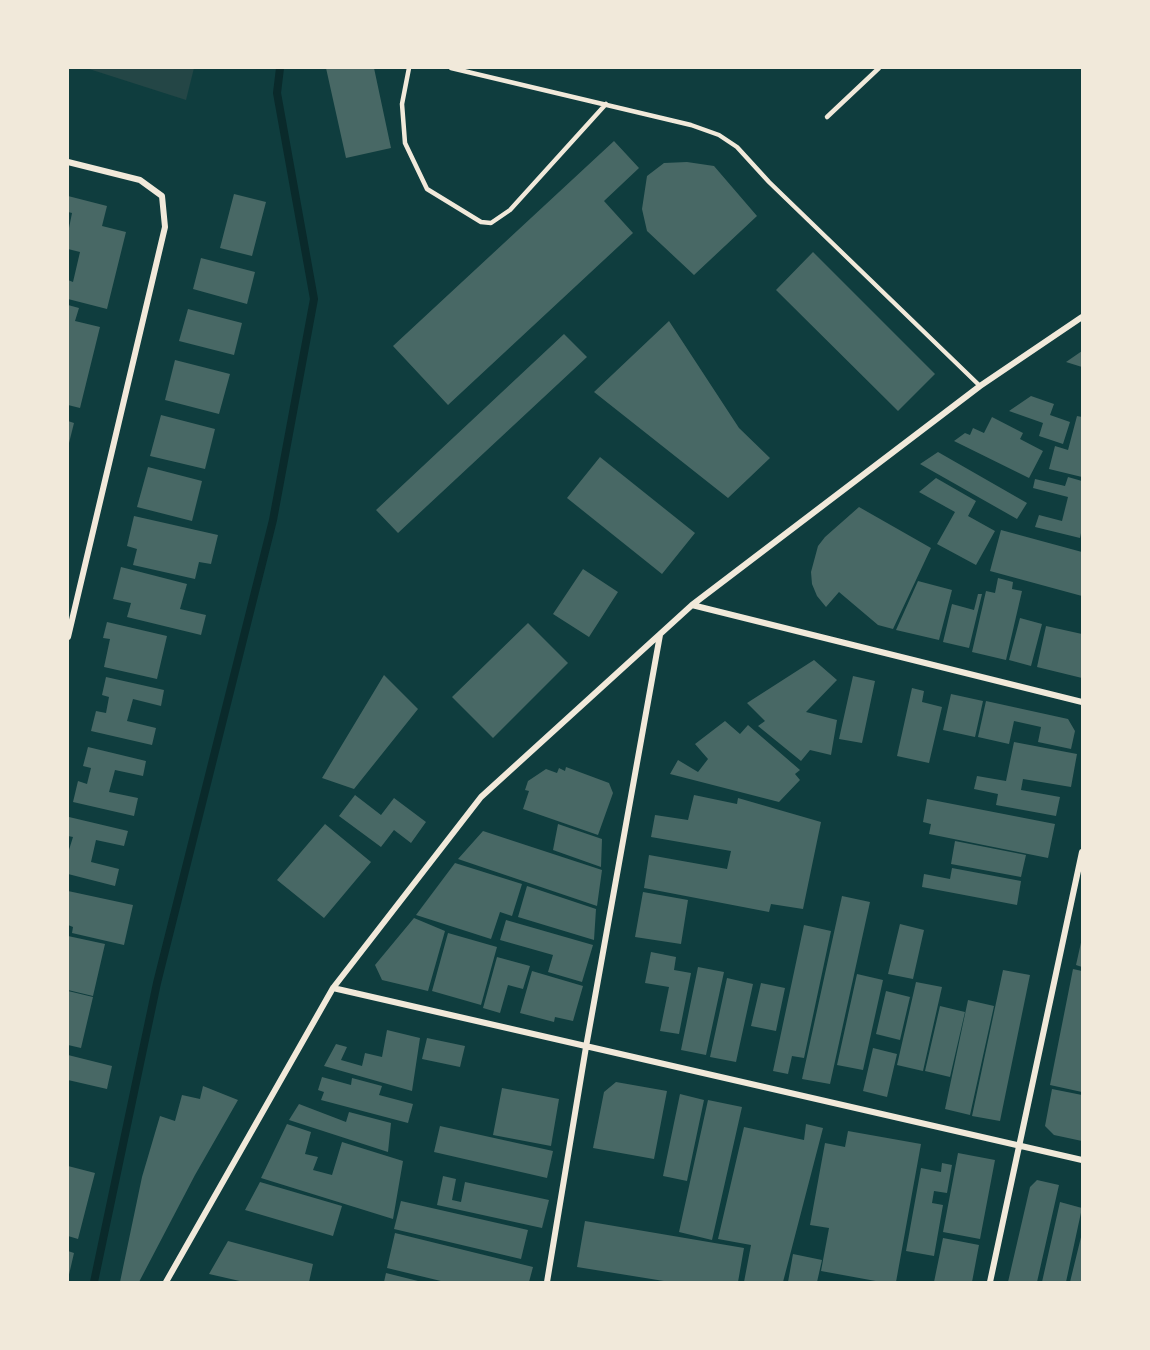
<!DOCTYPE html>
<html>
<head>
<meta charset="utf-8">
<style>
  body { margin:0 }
  #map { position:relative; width:1150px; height:1350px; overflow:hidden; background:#0f3d3e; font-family:"Noto Sans",sans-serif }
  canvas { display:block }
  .frame { position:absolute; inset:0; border:69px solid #f1e9da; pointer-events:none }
</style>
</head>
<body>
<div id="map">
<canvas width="1150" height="1350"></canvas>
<div class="frame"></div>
</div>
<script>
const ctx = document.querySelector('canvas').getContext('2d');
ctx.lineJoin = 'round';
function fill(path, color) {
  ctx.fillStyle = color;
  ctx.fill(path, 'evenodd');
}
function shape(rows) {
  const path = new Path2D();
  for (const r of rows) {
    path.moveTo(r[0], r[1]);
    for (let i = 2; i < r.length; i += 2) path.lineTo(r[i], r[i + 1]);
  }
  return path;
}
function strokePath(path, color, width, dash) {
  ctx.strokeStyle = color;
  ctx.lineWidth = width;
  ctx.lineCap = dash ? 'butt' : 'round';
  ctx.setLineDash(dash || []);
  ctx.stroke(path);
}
fill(shape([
  [86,68,194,68,186,100]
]), '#244646');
strokePath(shape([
  [94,1282,157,983,273,520,314,299,277,93,280,68]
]), '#0a2a2b', 8);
fill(shape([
  [326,68,374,68,391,148,346,158],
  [614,141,639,168,604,201,633,233,448,405,393,346],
  [687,162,714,166,757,216,694,275,647,231,642,209,647,176,664,163],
  [234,194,266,202,252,256,220,248],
  [68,196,107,206,102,226,126,232,107,309,68,299,68,280,73,282,80,252,68,249,68,233,72,213,68,212],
  [813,252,935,374,898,411,776,290],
  [201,258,255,272,247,304,193,289],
  [68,305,79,308,75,321,100,327,80,408,68,405],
  [188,309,242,323,234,355,179,341],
  [669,321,739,428,770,458,728,498,594,392],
  [564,334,587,357,398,533,376,510],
  [1082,351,1082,367,1066,362],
  [175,360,230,374,219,414,165,400],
  [1031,396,1054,404,1050,415,1070,422,1063,444,1039,436,1043,423,1009,411],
  [161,415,215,429,205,469,150,456],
  [1077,416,1082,417,1082,477,1049,469,1055,446,1068,450],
  [992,417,1023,433,1020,439,1043,451,1029,478,954,441,965,433,970,435,973,428,984,433],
  [68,421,74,423,68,447],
  [938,452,1027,503,1017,519,920,464],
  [600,457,695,533,662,574,567,498],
  [148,467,202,481,192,521,137,507],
  [1068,477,1082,481,1082,528,1080,538,1035,527,1039,515,1062,521,1068,497,1033,488,1035,479,1065,486],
  [936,478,976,501,968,516,995,531,976,565,937,544,955,512,919,492],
  [859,507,931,548,893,629,878,625,839,592,826,607,817,596,812,584,811,572,818,546,825,537],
  [134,516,218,535,211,564,199,562,195,579,133,565,137,549,127,546],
  [1001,530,1082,552,1082,596,990,571],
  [121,567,187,584,180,609,206,615,201,635,127,617,131,603,113,599],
  [583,569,618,592,589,637,553,614],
  [998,578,1013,582,1012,589,1022,591,1006,660,972,652,986,591,995,593],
  [918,581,952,590,939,640,896,630],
  [978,594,982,594,969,648,943,642,952,604,974,610],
  [1020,618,1042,624,1031,666,1009,660],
  [107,622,167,636,157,679,104,667,110,639,103,638],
  [528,623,568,663,493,738,452,697],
  [1046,626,1082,634,1082,678,1037,667],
  [814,660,837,680,806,712,837,720,831,755,810,750,801,761,758,726,765,721,747,703],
  [384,675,418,709,354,789,322,778],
  [853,676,875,681,862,743,839,739],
  [106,677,164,690,161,706,133,699,127,721,156,728,152,745,91,731,96,711,106,713,109,697,102,695],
  [912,688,924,691,922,702,942,707,929,763,897,756],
  [951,694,983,701,975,737,943,730],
  [986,701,1068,719,1075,731,1071,749,1038,742,1041,727,1014,721,1009,744,978,737],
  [725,721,740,734,748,725,800,770,795,774,800,780,779,802,670,774,678,760,698,772,708,759,695,744],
  [1014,742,1077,754,1071,787,1023,779,1021,790,1060,797,1056,816,996,805,998,794,974,789,977,776,1006,781],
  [88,747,146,761,143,776,115,770,109,792,138,798,134,816,73,802,78,781,87,784,91,768,83,766],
  [566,767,609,783,613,793,598,835,523,809,529,791,525,790,528,781,546,769,557,773,559,768,565,771],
  [355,795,381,815,394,798,426,822,411,843,394,830,381,847,339,816],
  [694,795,737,804,738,798,821,822,803,909,771,904,769,912,644,888,649,855,727,869,731,851,651,837,655,815,688,820],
  [927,799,1055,824,1048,858,929,834,931,824,923,822],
  [69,817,128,831,124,846,96,840,91,862,119,869,115,886,68,874,68,853,73,837,68,836],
  [325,824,371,862,324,918,277,880],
  [558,824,602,839,601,867,553,850],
  [483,831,602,870,597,906,458,859],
  [955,841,1026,855,1021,877,951,864],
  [455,863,522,884,512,916,500,912,491,939,416,915],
  [952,868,1021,881,1017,905,922,887,924,874,950,879],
  [527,886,596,909,594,940,518,917],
  [68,891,133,905,124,945,72,933,73,927,68,925],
  [643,892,688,900,681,944,635,937],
  [842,896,870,902,830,1084,802,1079],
  [414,918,445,931,428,991,382,980,375,965],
  [506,920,593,945,582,982,548,972,553,955,500,940],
  [900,924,924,930,913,979,888,974],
  [804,925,831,931,804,1058,792,1056,788,1074,773,1071],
  [448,933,497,947,481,1005,432,991],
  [68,936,105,944,93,996,68,990],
  [1082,938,1082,967,1076,965],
  [651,952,676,957,674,970,691,973,679,1034,660,1031,669,987,645,983],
  [497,957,530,966,523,989,508,985,500,1013,483,1008],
  [698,967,724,972,706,1055,681,1050],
  [1073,969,1082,971,1082,1092,1050,1085],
  [1003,970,1030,975,1000,1121,972,1116],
  [532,971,583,986,573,1021,555,1017,554,1022,520,1013],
  [857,974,883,980,863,1070,837,1065],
  [727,978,753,984,736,1062,710,1057],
  [916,982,942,987,923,1071,897,1065],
  [761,983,785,988,776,1031,751,1026],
  [68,991,93,997,81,1048,68,1045],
  [886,991,910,997,900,1040,876,1034],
  [968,1000,994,1006,970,1115,945,1109],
  [940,1006,965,1012,950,1077,925,1071],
  [387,1030,420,1038,412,1091,324,1066,336,1044,347,1047,341,1060,362,1066,365,1053,382,1057],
  [427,1038,465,1046,460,1067,422,1059],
  [873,1048,897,1054,887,1097,863,1091],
  [68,1055,112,1066,107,1089,68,1080],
  [322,1077,351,1085,352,1078,382,1086,379,1095,413,1104,408,1123,321,1100,324,1092,318,1090],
  [616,1082,667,1091,654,1159,593,1148,604,1092],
  [203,1086,238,1100,195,1175,139,1282,120,1282,142,1177,160,1116,175,1121,182,1095,200,1099],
  [502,1088,559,1099,551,1146,493,1135],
  [1052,1089,1082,1095,1082,1141,1054,1135,1045,1126],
  [680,1094,704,1100,687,1181,663,1176],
  [708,1100,742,1107,712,1240,679,1232],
  [299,1104,346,1122,349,1112,391,1123,388,1152,289,1120],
  [287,1124,311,1132,305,1154,318,1157,313,1170,332,1175,342,1142,403,1161,393,1219,261,1178],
  [806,1124,823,1128,783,1282,744,1282,751,1245,718,1239,744,1127,804,1140],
  [440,1126,553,1151,547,1178,434,1152],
  [848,1131,921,1144,896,1282,881,1282,821,1271,829,1228,810,1225,825,1143,845,1147],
  [958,1153,995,1160,980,1239,943,1232],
  [942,1163,952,1165,947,1193,934,1191,932,1203,943,1205,934,1256,906,1251,921,1168,941,1172],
  [68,1166,95,1173,78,1239,68,1236],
  [443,1176,456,1179,452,1200,461,1202,465,1182,549,1200,542,1228,437,1205],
  [1037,1180,1059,1185,1037,1282,1008,1282,1030,1187],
  [260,1182,342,1206,333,1236,245,1210],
  [401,1201,528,1230,521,1259,394,1229],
  [1060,1202,1082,1208,1066,1282,1042,1282],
  [585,1221,744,1248,738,1282,670,1282,577,1267],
  [395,1233,533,1267,529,1282,445,1282,387,1268],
  [1082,1233,1082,1282,1070,1282],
  [943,1238,979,1245,972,1282,934,1282],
  [228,1241,313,1264,309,1282,244,1282,209,1274],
  [68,1251,74,1253,68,1279],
  [793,1254,822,1260,817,1282,788,1282],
  [386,1273,422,1282,384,1282]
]), '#486865');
strokePath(shape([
  [409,68,402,104,405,143,427,189,481,222,491,223,510,210,606,104],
  [451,68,691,125,719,135,737,147,769,182,980,386],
  [827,117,879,68]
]), '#f1e9da', 4.5);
strokePath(shape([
  [68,162,140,180,162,196,165,227,68,637],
  [692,605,1082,702],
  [333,988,1082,1160],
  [166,1282,333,988,481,797,692,605,980,386,1082,317],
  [547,1282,586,1047,660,635],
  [990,1282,1082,852]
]), '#f1e9da', 6);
</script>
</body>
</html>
